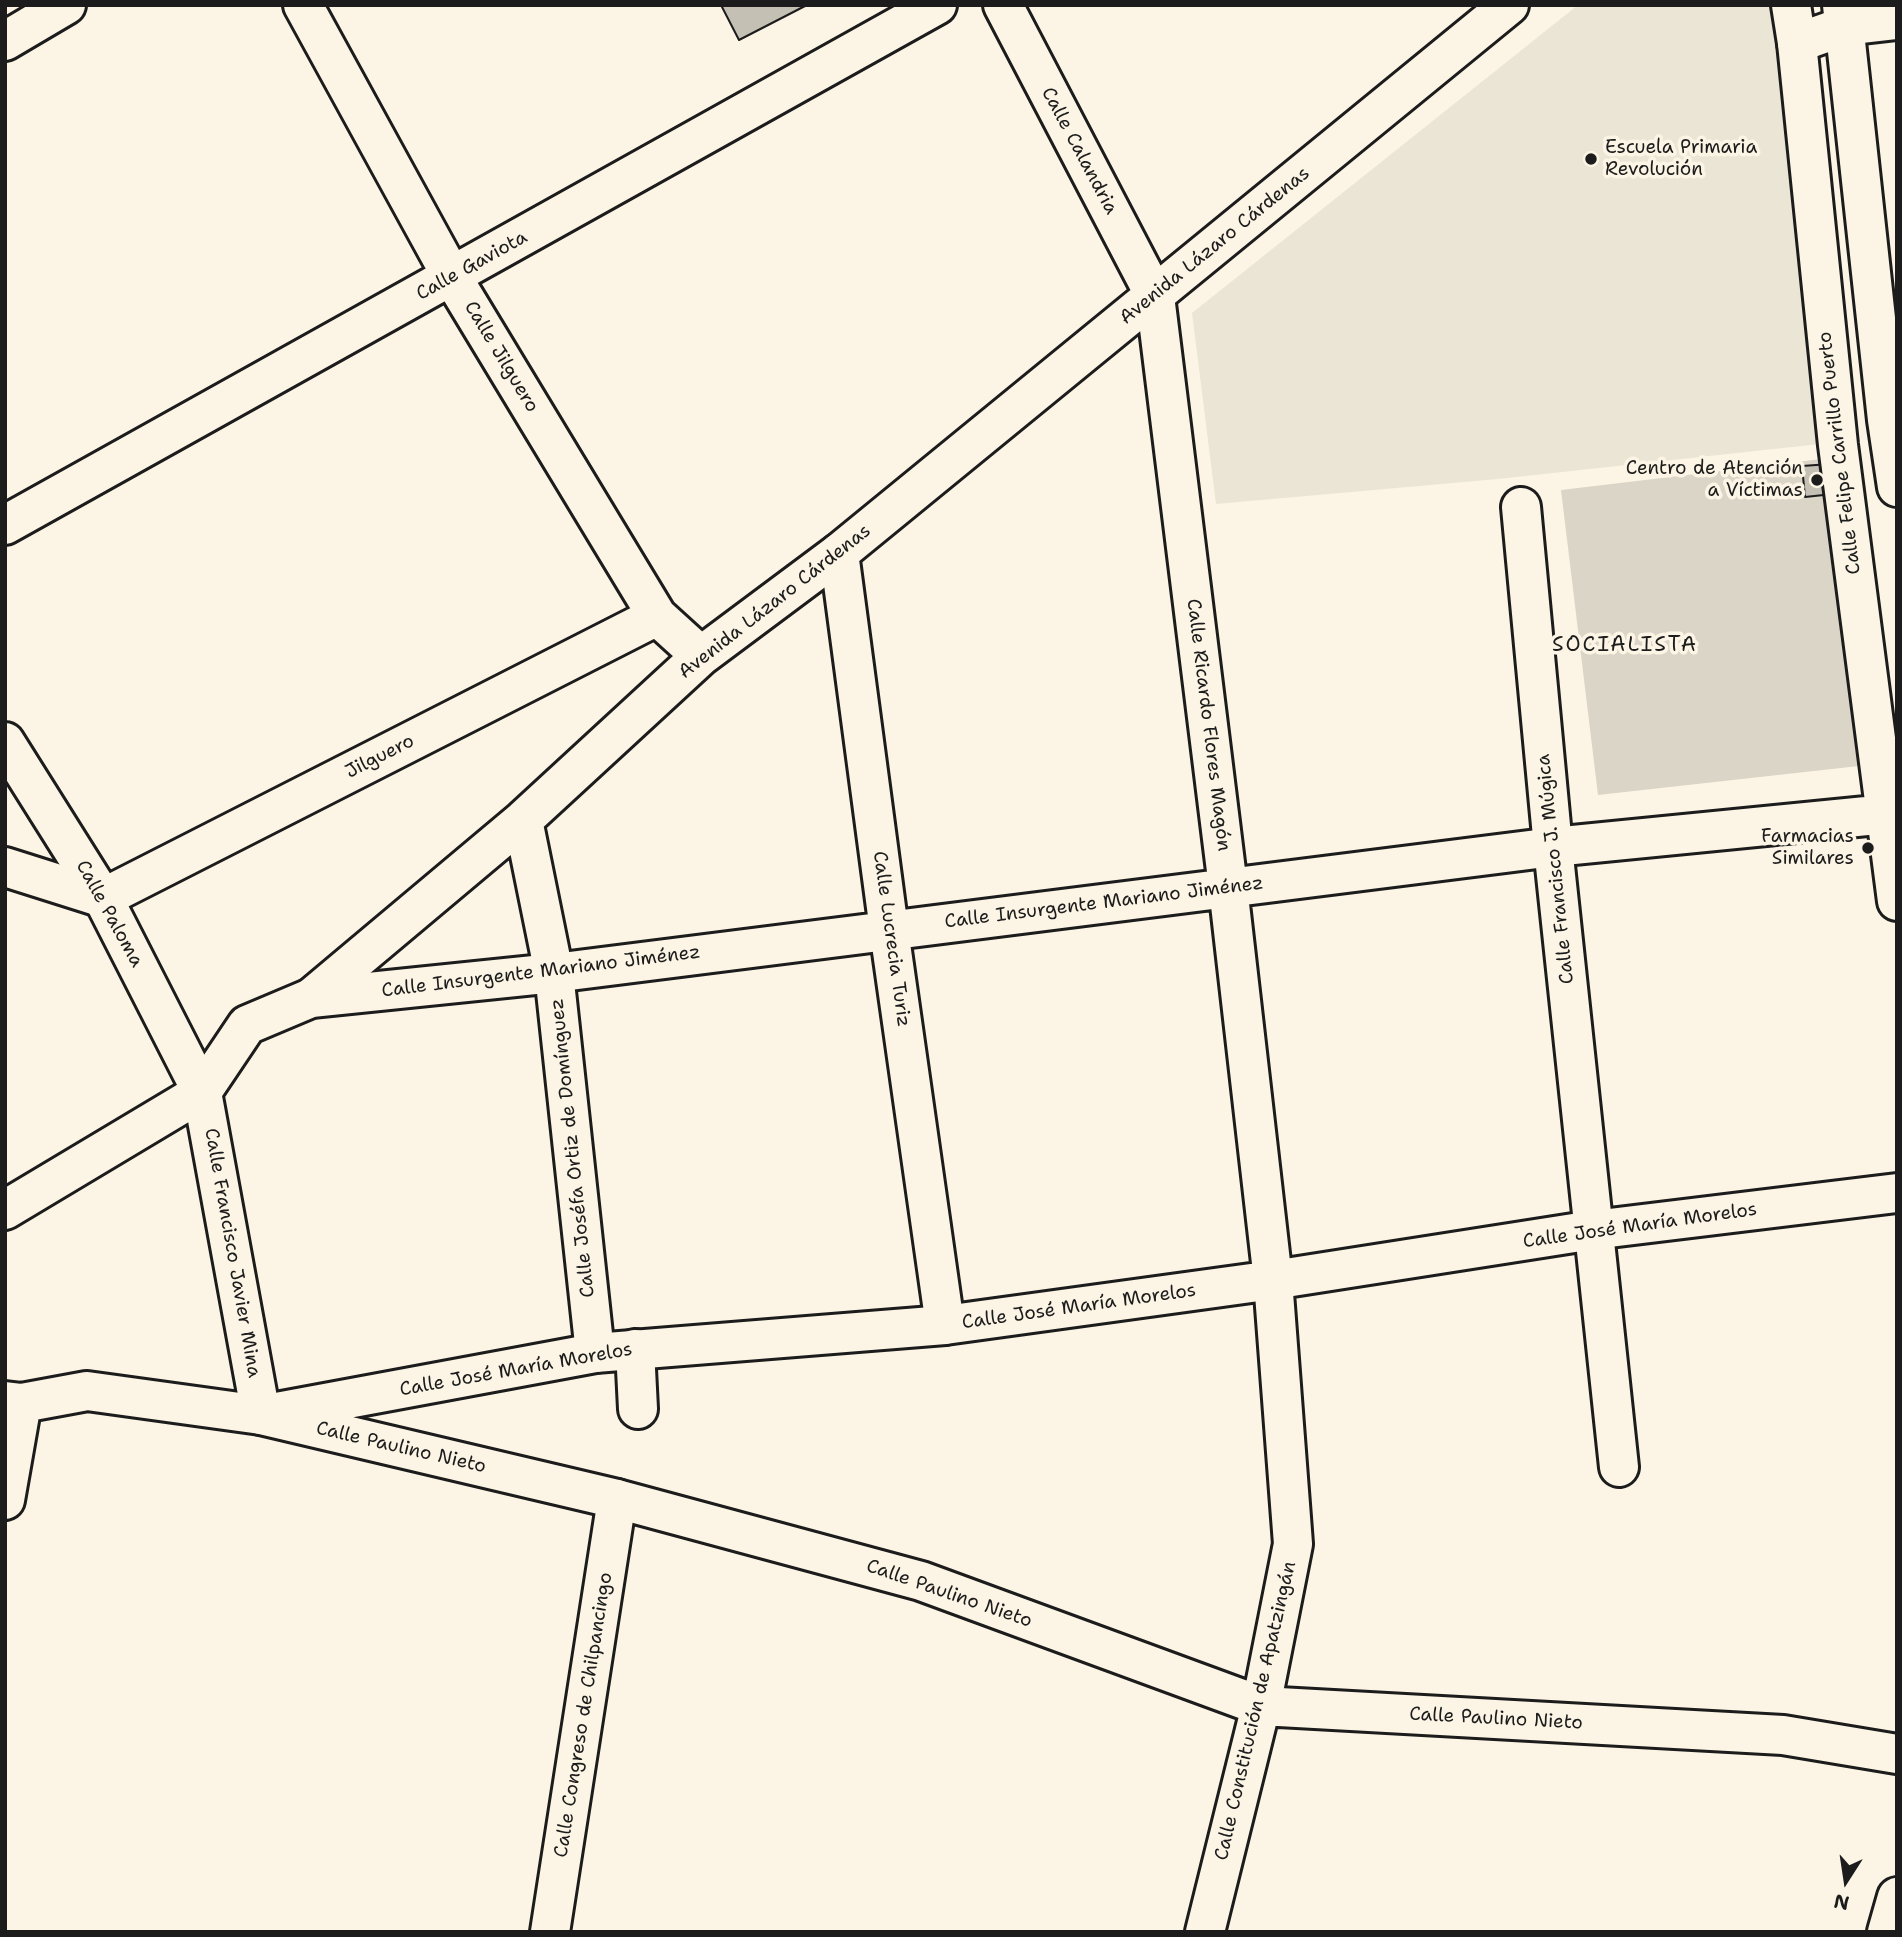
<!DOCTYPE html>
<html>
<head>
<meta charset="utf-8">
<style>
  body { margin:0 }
  #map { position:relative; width:1902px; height:1937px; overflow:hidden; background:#fcf5e5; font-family:"Shantell Sans",sans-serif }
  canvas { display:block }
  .frame { position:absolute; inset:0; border:7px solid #1c1c1c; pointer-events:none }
  .north { position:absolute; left:1811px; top:1846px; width:70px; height:70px; -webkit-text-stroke:5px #fcf5e5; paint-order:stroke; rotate:192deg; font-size:19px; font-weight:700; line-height:28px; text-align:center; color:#1c1c1c }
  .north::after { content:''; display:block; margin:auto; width:24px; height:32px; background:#1c1c1c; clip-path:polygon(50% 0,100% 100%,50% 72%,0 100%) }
</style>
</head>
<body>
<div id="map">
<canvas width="1902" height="1937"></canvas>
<div class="frame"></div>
<div class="north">N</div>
</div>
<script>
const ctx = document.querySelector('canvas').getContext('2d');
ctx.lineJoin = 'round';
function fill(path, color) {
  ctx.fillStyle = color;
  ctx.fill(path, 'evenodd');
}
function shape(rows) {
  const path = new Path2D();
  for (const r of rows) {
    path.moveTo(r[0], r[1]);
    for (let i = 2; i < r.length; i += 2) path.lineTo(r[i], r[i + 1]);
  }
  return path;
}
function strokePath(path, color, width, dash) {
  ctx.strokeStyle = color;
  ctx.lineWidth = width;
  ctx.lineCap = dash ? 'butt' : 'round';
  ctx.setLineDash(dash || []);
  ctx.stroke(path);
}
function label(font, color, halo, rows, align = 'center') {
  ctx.font = font + ' "Shantell Sans",sans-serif';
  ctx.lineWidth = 7;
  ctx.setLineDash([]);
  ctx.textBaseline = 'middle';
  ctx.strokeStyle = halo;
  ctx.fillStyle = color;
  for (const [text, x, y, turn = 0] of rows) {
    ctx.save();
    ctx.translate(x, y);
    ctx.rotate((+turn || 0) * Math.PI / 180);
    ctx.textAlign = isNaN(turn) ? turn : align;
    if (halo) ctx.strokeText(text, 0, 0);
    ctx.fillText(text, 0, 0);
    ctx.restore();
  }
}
fill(shape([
  [1578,5,1780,5,1829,443,1498,479,1216,504,1192,313]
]), '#ebe5d6');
fill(shape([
  [1830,458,1868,765,1598,795,1561,490]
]), '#dbd5c8');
const building = shape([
  [721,5,807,5,739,40,721,5],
  [1830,464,1833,494,1805,497,1802,466,1830,464]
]);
fill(building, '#c4c0b3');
strokePath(building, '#1c1c1c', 2);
const street = shape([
  [303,5,452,277,657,616,701,656],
  [5,41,66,5],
  [1797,43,1845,26,1897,20],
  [1521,507,1553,847,1619,1467],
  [5,525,937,5],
  [523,820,554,973,595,1353],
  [5,867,103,898,657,616],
  [889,930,945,1325],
  [311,998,523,820,701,656,839,553],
  [5,1210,202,1092],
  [635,1349,638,1409],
  [5,1401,22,1403,87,1391,261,1415],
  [5,1500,22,1403],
  [550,1932,617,1499]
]);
const secondary = shape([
  [1003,5,1155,296,1228,887,1273,1280,1293,1544,1261,1706,1205,1932],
  [1791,5,1797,43,1838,445,1897,901],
  [1842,5,1887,420,1897,487],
  [5,742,103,898,202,1092,261,1415],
  [889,930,839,553,1509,5],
  [202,1092,247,1025,311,998,554,973,1553,847,1897,813],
  [277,1412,595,1353,945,1325,1273,1280,1593,1230,1897,1193],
  [261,1415,617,1499,921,1581,1261,1706,1783,1735,1897,1754],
  [1887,1932,1897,1897]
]);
strokePath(street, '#1c1c1c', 44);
strokePath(secondary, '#1c1c1c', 44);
strokePath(street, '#fcf5e5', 38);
strokePath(secondary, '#fcf5e5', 38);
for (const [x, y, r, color] of [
  [1591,159,7,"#1c1c1c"],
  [1817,480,7,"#1c1c1c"],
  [1868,848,7,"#1c1c1c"]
]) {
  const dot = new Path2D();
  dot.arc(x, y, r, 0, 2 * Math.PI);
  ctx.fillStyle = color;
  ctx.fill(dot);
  strokePath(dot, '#fcf5e5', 2.5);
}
label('19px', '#1c1c1c', '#fcf5e5', [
  ["Escuela Primaria",1605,148,"left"],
  ["Revolución",1605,170,"left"],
  ["Centro de Atención",1803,469],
  ["a Víctimas",1803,491],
  ["Farmacias",1854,837],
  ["Similares",1854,859]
], 'right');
label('19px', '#1c1c1c', '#fcf5e5', [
  ["Calle Calandria",1079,151,62],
  ["Avenida Lázaro Cárdenas",1215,246,-39],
  ["Calle Gaviota",472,266,-29],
  ["Calle Jilguero",501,357,59],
  ["Calle Felipe Carrillo Puerto",1840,453,-97],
  ["Avenida Lázaro Cárdenas",775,602,-38],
  ["Calle Ricardo Flores Magón",1208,725,83],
  ["Jilguero",380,757,-27],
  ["Calle Francisco J. Múgica",1556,869,-96],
  ["Calle Insurgente Mariano Jiménez",1104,903,-7],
  ["Calle Paloma",109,914,61],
  ["Calle Lucrecia Turiz",891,939,82],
  ["Calle Insurgente Mariano Jiménez",541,972,-7],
  ["Calle Joséfa Ortiz de Domínguez",573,1148,-96],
  ["Calle José María Morelos",1640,1226,-8],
  ["Calle Francisco Javier Mina",232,1253,80],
  ["Calle José María Morelos",1079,1307,-8],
  ["Calle José María Morelos",516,1370,-10],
  ["Calle Paulino Nieto",401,1448,13],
  ["Calle Paulino Nieto",949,1594,19],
  ["Calle Constitución de Apatzingán",1256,1711,-77],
  ["Calle Congreso de Chilpancingo",584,1715,-81],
  ["Calle Paulino Nieto",1496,1719,3]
]);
ctx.letterSpacing = '2px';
label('21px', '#1c1c1c', '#fcf5e5', [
  ["SOCIALISTA",1625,646]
]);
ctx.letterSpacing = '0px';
</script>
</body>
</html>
